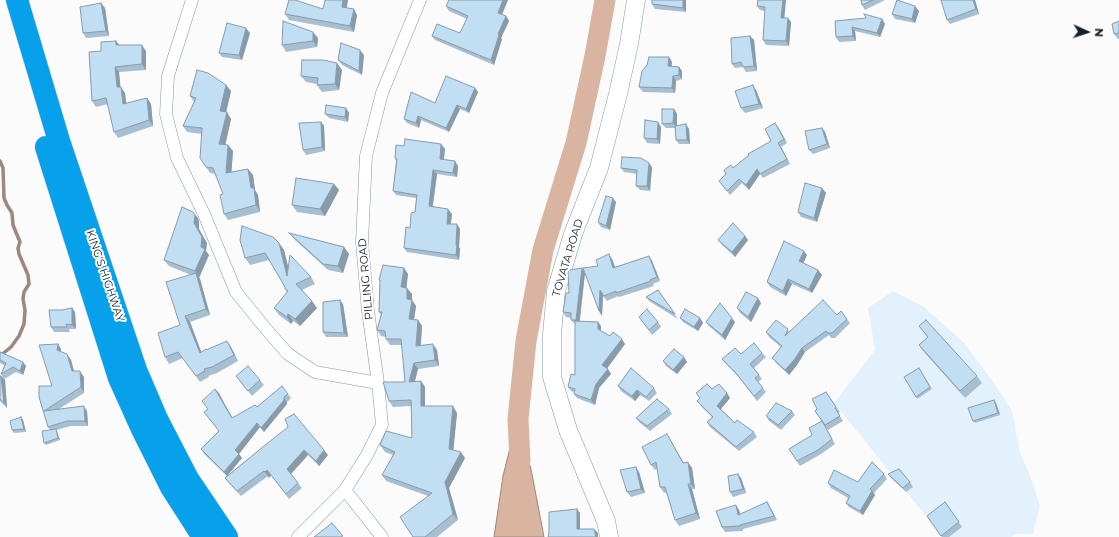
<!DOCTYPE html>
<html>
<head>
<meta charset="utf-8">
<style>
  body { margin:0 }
  #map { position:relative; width:1119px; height:537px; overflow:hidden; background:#fbfbfb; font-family:Montserrat,sans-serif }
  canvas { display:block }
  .north { position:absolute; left:1067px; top:12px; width:40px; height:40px; -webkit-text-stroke:3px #fff; paint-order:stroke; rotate:93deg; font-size:11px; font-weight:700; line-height:16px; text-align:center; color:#151f27 }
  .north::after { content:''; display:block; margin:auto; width:14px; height:18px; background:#151f27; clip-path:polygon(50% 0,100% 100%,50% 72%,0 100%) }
</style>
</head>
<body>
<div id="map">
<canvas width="1119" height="537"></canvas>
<div class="north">N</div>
</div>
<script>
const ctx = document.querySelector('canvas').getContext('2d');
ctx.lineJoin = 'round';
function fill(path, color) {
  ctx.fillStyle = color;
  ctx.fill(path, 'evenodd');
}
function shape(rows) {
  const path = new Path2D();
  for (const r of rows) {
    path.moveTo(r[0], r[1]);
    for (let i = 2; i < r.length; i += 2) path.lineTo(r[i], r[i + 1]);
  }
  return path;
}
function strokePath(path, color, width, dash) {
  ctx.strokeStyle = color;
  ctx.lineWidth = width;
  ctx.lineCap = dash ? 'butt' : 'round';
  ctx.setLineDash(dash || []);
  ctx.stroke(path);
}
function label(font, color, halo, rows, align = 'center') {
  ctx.font = font + ' Montserrat,sans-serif';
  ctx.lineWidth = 4;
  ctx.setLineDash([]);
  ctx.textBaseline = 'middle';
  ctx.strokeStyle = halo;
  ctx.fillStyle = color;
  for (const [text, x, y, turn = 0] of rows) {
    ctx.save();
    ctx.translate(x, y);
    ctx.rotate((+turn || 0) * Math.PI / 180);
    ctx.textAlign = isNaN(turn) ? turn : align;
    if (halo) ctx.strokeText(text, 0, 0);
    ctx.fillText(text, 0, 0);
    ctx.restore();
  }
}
fill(shape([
  [893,291,924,307,964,343,994,383,1012,411,1020,453,1030,475,1040,506,1033,534,1017,534,1011,537,943,537,834,403,875,350,868,308]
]), '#e3f1fc');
const water = shape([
  [516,424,531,469,544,537,494,537,503,476,516,424]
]);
fill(water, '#d8b4a1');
strokePath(water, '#9e877c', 1);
strokePath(shape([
  [0,161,3,168,4,198,7,205,12,213,13,225,20,242,18,248,19,254,28,275,29,284,24,292,23,299,25,310,24,324,19,336,11,347,0,356]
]), '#9e877c', 3.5);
strokePath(shape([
  [520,461,518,419,526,341,543,250,576,143,595,56,605,0]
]), '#d8b4a1', 21);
const street = shape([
  [192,0,168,76,166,114,177,158,204,214,236,292,266,329,288,354,315,372,378,383],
  [345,490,382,537],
  [298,537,345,490,367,455,382,425,378,383,368,311,362,242,366,156,382,93,420,0]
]);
const secondary = shape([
  [609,537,606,521,568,430,552,377,552,334,556,291,573,234,599,168,618,94,629,44,636,0]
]);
const highway = shape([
  [17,0,59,141,136,370,157,419,188,479,227,537],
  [46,147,119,378,142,429,171,487,203,537]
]);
strokePath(street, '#7e98ac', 13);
strokePath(secondary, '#7e98ac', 19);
strokePath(highway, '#d5d7d8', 23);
strokePath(street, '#fff', 12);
strokePath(secondary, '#fff', 18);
strokePath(highway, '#07a0ea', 22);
fill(shape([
  [449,0,508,0,502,14,506,16,509,21,501,38,502,39,494,65,435,40,432,36,460,33,467,19,449,11,446,6],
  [652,0,686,0,686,12,655,9,652,4],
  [758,0,785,18,788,18,791,22,789,46,766,45,763,40,765,11,760,10,757,6],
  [861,0,885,0,865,10,862,5],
  [941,0,975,0,979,14,950,24,947,20],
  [101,3,105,8,109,36,86,38,83,33],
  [347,8,357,15,354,32,289,20,285,14,323,9],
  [919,11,915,23,895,19,892,14],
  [882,19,885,24,880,37,855,31,856,41,839,42,836,37,835,21],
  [1119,21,1119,39,1118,39,1114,34],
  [250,33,242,60,222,57,219,53],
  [750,36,754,40,757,71,746,72,743,67,735,68,732,64],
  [318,38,317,47,286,52,282,45],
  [116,41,119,45,146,51,146,70,119,72,120,87,125,93,126,104,147,98,151,104,153,126,118,138,114,132,108,104,96,107,92,101,101,51],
  [364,55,362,75,342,65,338,60],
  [669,57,672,62,672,66,679,67,682,71,682,79,676,81,675,93,643,92,639,87],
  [337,63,342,70,339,90,322,92,317,85,317,84,306,82,301,76],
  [226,85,231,91,226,112,231,119,225,145,228,145,233,151,231,172,248,169,253,175,255,190,258,195,260,212,228,220,224,214,223,194,216,174,210,173,200,158,202,134,187,132,183,126,194,102,190,96],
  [475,88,478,92,469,113,460,109,449,132,421,120,419,128,407,123,404,119,435,103],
  [756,90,763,108,745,113,741,108],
  [346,108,349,113,348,122,329,118,325,114],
  [674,109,677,114,677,125,689,129,690,144,679,144,676,140,675,128,666,128,662,124],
  [321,122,324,126,325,151,306,155,303,150],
  [658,122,661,127,660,144,647,143,644,138],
  [778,127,787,143,781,147,790,164,763,178,760,174,749,190,742,183,730,195,719,181,733,168,749,155,771,141],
  [822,128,825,132,830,148,813,154,809,150],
  [441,144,445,149,444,160,458,166,457,177,437,174,433,206,452,214,451,224,460,229,459,247,460,249,459,260,407,252,404,248,415,212,416,198,396,195,393,191,396,161,395,158,404,146],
  [652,167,650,191,640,190,636,186,637,174,624,172,621,168],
  [334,184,339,190,325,216,297,212,292,205],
  [822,188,826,193,817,222,801,217,798,212],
  [616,202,610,230,601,227,598,222],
  [198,218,199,222,199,229,207,243,206,251,209,255,199,278,198,277,200,279,210,315,190,322,201,352,206,350,231,347,238,361,217,373,208,376,209,377,200,382,183,358,169,364,165,357,180,325,191,275,169,266,164,260],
  [289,233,344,247,349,254,343,273,328,270,294,239],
  [745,236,748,240,735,257,721,244,718,240],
  [279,243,284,250,288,268,311,277,315,284,302,290,317,308,300,326,293,321,291,324,279,315,274,308,287,292,285,289,285,287,269,260,250,265,245,258],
  [807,255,803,263,818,270,822,275,812,293,792,284,786,296,770,287,767,282],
  [649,256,652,261,660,281,653,284,654,286,619,297,618,296,607,301,603,296,602,316,599,311,585,273,580,321,598,322,601,326,601,331,610,336,625,344,607,368,611,374,599,388,595,405,577,398,574,394,574,392,571,391,568,387,575,375,575,324,571,320,571,318,566,317,563,312,569,293,585,273,598,266,612,259,615,267],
  [404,268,408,274,406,288,412,294,412,300,416,306,414,320,418,320,422,326,421,346,437,350,439,366,418,369,415,381,421,381,425,387,425,406,457,413,453,450,465,458,449,488,458,520,437,537,413,537,428,496,386,481,382,475,393,455,385,452,380,445,412,438,411,406,393,407,389,401,405,382,402,345,390,345,386,339,386,337,381,336,377,330,381,315,379,312,380,281,379,280],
  [658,290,678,319,649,301,646,297],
  [761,303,751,322,740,313,737,308],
  [343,304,348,337,326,337,323,332],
  [72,308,75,312,76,329,69,329,70,332,54,332,51,327,62,310],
  [841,311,850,323,835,338,831,338,829,335,805,352,797,365,789,375,776,363,772,358,781,347,769,337,766,332,789,331,837,315],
  [680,318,700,318,703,323,698,331,683,322],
  [642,321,658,322,661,327,652,335],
  [706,322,735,322,725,340,709,326],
  [919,326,977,376,982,383,965,398,924,352,919,345,928,338],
  [58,344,61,349,61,352,71,360,74,371,84,377,84,393,59,409,87,411,88,426,71,426,56,430,60,440,46,445,44,443,50,430,48,427,39,397,52,386],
  [0,352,26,366,23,375,16,372,4,379,1,374,5,366,0,363],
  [762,353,766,357,754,368,762,379,758,382,766,392,757,401,738,376,725,363,722,359,741,354],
  [663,361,687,362,677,374,666,366],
  [919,368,932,389,917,399,916,397],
  [0,376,1,376,5,380,7,408,0,401],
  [236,376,260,380,264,385,252,396],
  [282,386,291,398,287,402,287,404,264,432,260,427,239,454,242,458,228,475,269,442,328,455,319,466,308,455,291,474,302,488,289,499,271,475,269,478,268,476,241,496,229,483,225,478,227,476,204,454,201,449,219,431,204,412,208,409,215,389,233,418,257,407],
  [618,386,654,388,657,393,649,401,640,395,635,401,621,391],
  [712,389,727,393,730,398,721,409,735,423,754,432,757,437,739,451,710,427,707,422,712,417,701,406,697,401],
  [826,392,840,412,838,413,843,421,828,430,815,411,817,409],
  [994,400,996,403,1000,415,975,423,973,421],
  [669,409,672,414,650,431,639,422,636,418],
  [792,411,795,415,781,430,769,421,766,416],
  [21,417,23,420,26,432,14,433,12,430],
  [825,426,835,444,821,454,800,466,789,449,812,435],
  [670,439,684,463,692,468,695,489,692,489,700,519,679,526,675,520,666,492,664,493,660,487,657,469,655,470,651,465],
  [639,472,645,493,631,497,627,492],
  [738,474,741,478,746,493,733,497,730,492],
  [884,474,887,479,874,493,875,495,863,515,849,507,846,503,848,498,831,488,828,483,858,482],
  [888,474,910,482,913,487,906,492,891,478],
  [767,502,770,507,777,520,743,529,743,531,725,532,722,527,736,505,739,510,740,514],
  [945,502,962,527,949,537,942,537,927,516]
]), '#a7bfd1');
fill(shape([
  [343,0,348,0,346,13,342,7],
  [503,0,508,0,501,17,498,13],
  [683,0,686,0,686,12,683,8],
  [783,0,786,0,784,22,781,18],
  [973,0,975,0,979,14,976,9],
  [101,3,105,8,109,36,106,31],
  [915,6,919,11,915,23,912,19],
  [354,9,357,15,354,32,350,26],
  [506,16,509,21,501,38,502,39,494,65,491,60,498,34],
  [788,18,791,22,789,46,786,41],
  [882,19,885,24,880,37,877,33],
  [852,27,855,31,856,41,853,36],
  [246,28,250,33,242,60,239,55],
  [313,32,318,38,317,47,313,41],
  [750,36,754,40,757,71,754,66],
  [116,41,120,46,116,45],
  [142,45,146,51,146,70,142,64],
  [360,50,364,55,362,75,359,71],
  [669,57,672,62,671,70,668,66],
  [337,63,342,70,339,90,335,84],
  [115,67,119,72,121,92,117,87],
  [679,67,682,71,682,79,679,75],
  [673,76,676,81,675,93,672,88],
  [226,85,231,91,225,117,220,111],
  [753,85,756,90,763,108,759,104],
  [121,87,125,93,127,110,123,104],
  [475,88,478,92,469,113,466,109],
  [147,98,151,104,153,126,149,120],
  [457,105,460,109,449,132,446,128],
  [346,108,349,113,348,122,345,117],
  [674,109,677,114,677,128,673,123],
  [227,112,231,119,224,151,219,144],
  [418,116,421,120,419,128,416,123],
  [321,122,324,126,325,151,322,147],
  [658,122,661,127,660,144,657,139],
  [775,123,778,127,787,143,784,139],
  [686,124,689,129,690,144,687,140],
  [822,128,825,132,830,148,827,144],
  [778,143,781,147,790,164,787,159],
  [441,144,445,149,443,164,440,159],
  [228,145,233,151,231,179,226,173],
  [455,161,458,166,457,177,453,173],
  [649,163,652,167,650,191,647,186],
  [248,169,253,175,255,190,258,195,260,212,256,205,251,188],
  [757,169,760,174,749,190,746,185],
  [433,170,437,174,432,210,429,206],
  [334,184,339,190,325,216,320,209],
  [822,188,826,193,817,222,814,218],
  [613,198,616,202,610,230,606,226],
  [448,209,452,214,450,228,447,224],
  [193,212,198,218,199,222,199,229,207,243,206,251,209,255,199,278,195,271,194,223],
  [457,224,460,229,459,247,460,249,459,260,456,255,456,245],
  [745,236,748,240,735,257,732,252],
  [279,243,284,250,292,282,287,276],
  [344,247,349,254,343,273,338,266],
  [804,251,807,255,802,266,799,261],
  [609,254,612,259,617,272,613,268],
  [649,256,652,261,660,281,657,277],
  [404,268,408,274,406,293,401,287],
  [582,268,585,273,579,324,576,320],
  [818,270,822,275,812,293,809,289],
  [196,273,200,279,210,315,206,309],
  [788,279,792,284,786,296,783,291],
  [407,288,412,294,412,300,416,306,413,326,409,319,407,299],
  [600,290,603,295,602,316,599,311],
  [758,298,761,303,751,322,748,317],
  [340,300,343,304,348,337,344,333],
  [312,301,317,308,300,326,295,319],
  [72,308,75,312,76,329,72,325],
  [288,314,293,321,291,324,287,317],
  [185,316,190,322,204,359,200,353],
  [700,318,703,323,698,331,694,327],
  [732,318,735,322,725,340,722,335],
  [418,320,422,326,420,352,416,346],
  [598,322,601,326,601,333,598,329],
  [622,339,625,344,606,370,602,365],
  [227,341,231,347,238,361,234,355],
  [58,344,61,349,61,355,57,350],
  [433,344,437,350,439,366,435,360],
  [802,348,805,352,797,365,789,375,785,370],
  [67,354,71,360,75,376,72,371],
  [684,357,687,362,677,374,673,370],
  [23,362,26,366,23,375,20,371],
  [414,363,418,369,413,388,409,382],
  [608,369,611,374,599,388,595,405,591,400,596,384],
  [80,371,84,377,84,393,81,387],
  [1,376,5,380,7,408,4,403],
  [421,381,425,387,425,412,421,406],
  [215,389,219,393,235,423,232,418],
  [637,390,640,395,635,401,632,396],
  [727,393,730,398,720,410,717,406],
  [284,397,287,402,287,404,264,432,261,428],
  [994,400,996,403,1000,415,998,413],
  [84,406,87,411,88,426,85,421],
  [453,406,457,413,453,455,449,449],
  [21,417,23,420,26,432,24,429],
  [257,423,260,427,239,454,235,450],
  [56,429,57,432,60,440,58,438],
  [304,450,308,455,290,475,287,469],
  [324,450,328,455,319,466,316,461],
  [461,452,465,458,449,488,458,520,453,514,445,482],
  [239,454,242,458,227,476,224,472],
  [688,462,692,468,695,489,691,484],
  [636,467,639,472,645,493,641,489],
  [267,470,271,475,269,478,265,472],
  [738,474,741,478,746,493,743,489],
  [688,484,692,489,700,519,696,513],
  [872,491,875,495,863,515,860,511],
  [767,502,770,507,777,520,774,516],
  [736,505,739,510,741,519,738,515],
  [577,509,580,513,580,534,577,529],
  [594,529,598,533,598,537,596,537]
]), '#889baa');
const building = shape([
  [289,0,295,0,323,9,325,0,343,0,342,7,354,9,350,26,285,14,289,0],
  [449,0,503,0,498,13,506,16,498,34,499,35,491,60,432,36,437,24,460,33,468,16,446,6,449,0],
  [652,0,683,0,683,8,652,4,652,0],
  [758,0,783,0,781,18,788,18,786,41,763,40,765,7,757,6,758,0],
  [861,0,873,0,862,5,861,0],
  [897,0,915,6,912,19,892,14,897,0],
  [941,0,973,0,976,9,947,20,941,0],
  [101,3,106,31,83,33,80,7,101,3],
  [864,14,882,19,877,33,852,27,853,36,836,37,835,21,866,18,864,14],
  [283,21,313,32,313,41,282,45,283,21],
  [1119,21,1119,33,1114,34,1112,24,1119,21],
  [227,23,246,28,239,55,219,53,227,23],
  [750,36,754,66,743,67,741,62,732,64,731,38,750,36],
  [116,41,116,45,142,45,142,64,115,67,117,87,121,87,123,104,147,98,149,120,114,132,106,98,92,101,89,52,101,51,101,42,116,41],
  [341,43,360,50,359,71,338,60,341,43],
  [649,57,669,57,668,66,679,67,679,75,673,76,672,88,639,87,642,71,647,65,649,57],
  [302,60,323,60,337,63,335,84,317,85,318,78,301,76,302,60],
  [197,70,208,73,226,85,220,111,227,112,219,144,228,145,226,173,248,169,251,188,254,188,256,205,224,214,220,195,223,194,213,168,206,167,200,158,202,128,183,126,196,98,190,96,197,70],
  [446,76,475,88,466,109,457,105,446,128,418,116,416,123,404,119,411,92,435,103,446,76],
  [753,85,759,104,741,108,735,91,753,85],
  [326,105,346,108,345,117,325,114,326,105],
  [662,109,674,109,673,123,662,124,662,109],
  [645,120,658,122,657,139,644,138,645,120],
  [321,122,322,147,303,150,299,123,321,122],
  [775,123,784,139,778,143,787,159,760,174,757,169,746,185,739,179,727,191,719,181,726,174,724,170,731,165,733,168,749,155,748,154,771,141,765,129,775,123],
  [686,124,687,140,676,140,675,126,686,124],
  [822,128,827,144,809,150,805,131,822,128],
  [405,139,441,144,440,159,455,161,453,173,433,170,429,206,448,209,447,224,457,224,456,245,457,245,456,255,404,248,406,227,410,228,411,213,415,212,417,195,393,191,397,159,395,158,396,145,404,146,405,139],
  [622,157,641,158,649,163,647,186,636,186,637,170,621,168,622,157],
  [296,178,334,184,320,209,292,205,296,178],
  [805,183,822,188,814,218,798,212,805,183],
  [606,196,613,198,606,226,598,222,606,196],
  [182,207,193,212,195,215,194,223,202,237,201,247,205,249,195,271,164,260,182,207],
  [733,223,745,236,732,252,718,240,733,223],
  [242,226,273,237,279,243,287,276,290,255,311,277,296,284,312,301,295,319,288,314,287,317,274,308,288,291,285,289,285,287,265,253,245,258,240,240,242,226],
  [289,233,344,247,338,266,323,264,289,233],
  [784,241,804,251,799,261,818,270,809,289,788,279,783,291,767,282,784,241],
  [609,254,613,268,649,256,657,277,650,280,651,281,616,293,616,291,604,296,600,290,599,311,583,268,598,266,596,260,609,254],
  [383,265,404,268,401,287,407,288,407,299,412,300,409,319,418,320,416,346,433,344,435,360,414,363,409,382,421,381,421,406,453,406,449,449,461,452,445,482,453,514,425,537,413,537,400,517,432,493,382,475,395,452,380,445,386,431,412,438,411,400,389,401,383,382,405,382,401,339,386,339,385,331,377,330,382,312,379,312,380,280,379,280,383,265],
  [582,268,576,320,571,320,571,313,563,312,566,293,569,293,568,273,569,270,582,268],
  [196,273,206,309,185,316,200,353,206,349,206,350,227,341,234,355,212,367,204,369,205,371,196,376,178,352,165,357,158,333,180,325,166,282,196,273],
  [658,290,675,314,646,297,658,290],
  [746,292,758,298,748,317,737,308,746,292],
  [340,300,344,333,323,332,323,302,340,300],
  [823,300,837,315,841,311,847,319,832,333,828,333,826,331,802,348,794,360,785,370,772,358,782,346,766,332,776,320,788,329,785,336,823,300],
  [720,303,732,318,722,335,706,322,720,303],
  [72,308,72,325,66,324,67,327,51,327,49,310,62,310,72,308],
  [647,309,658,322,649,330,639,317,647,309],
  [685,309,700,318,694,327,680,318,685,309],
  [926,320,977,376,960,391,919,345,928,337,919,326,926,320],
  [575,321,598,322,598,329,610,336,613,332,622,339,602,365,608,369,596,384,591,400,574,394,575,389,568,387,571,374,575,375,575,321],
  [754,343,762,353,750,364,759,375,755,378,763,388,754,396,735,372,722,359,735,348,741,354,754,343],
  [58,344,57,350,67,354,72,371,80,371,81,387,44,411,84,406,85,421,67,421,48,427,39,397,39,386,52,386,39,345,58,344],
  [674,349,684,357,673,370,663,361,674,349],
  [0,352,23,362,20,371,13,367,1,374,6,363,0,360,0,352],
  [248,366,260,380,248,391,236,376,248,366],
  [631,368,654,388,646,397,637,390,632,396,618,386,631,368],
  [919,368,930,387,916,397,904,377,919,368],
  [0,376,1,376,4,403,0,399,0,376],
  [707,384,712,389,719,384,727,393,717,406,735,423,737,420,754,432,736,447,707,422,713,417,697,401,700,398,696,393,707,384],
  [282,386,288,394,284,397,284,400,261,428,257,423,235,450,239,454,224,472,201,449,219,431,204,412,208,409,202,401,215,389,232,418,255,405,257,407,282,386],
  [826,392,836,407,835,408,840,416,825,425,815,411,817,409,812,399,826,392],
  [657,399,669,409,647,426,636,418,657,399],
  [994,400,998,413,973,421,968,408,994,400],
  [776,403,792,411,778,425,766,416,776,403],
  [294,414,324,450,316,461,304,450,287,469,298,483,286,494,267,470,265,472,264,471,237,491,225,478,269,442,288,427,285,419,294,414],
  [21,417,24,429,12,430,10,421,21,417],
  [822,421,832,439,818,450,797,461,789,449,812,435,809,428,822,421],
  [56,429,58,438,44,443,42,431,56,429],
  [667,434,683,463,688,462,691,484,688,484,696,513,675,520,665,487,660,487,656,462,651,465,642,447,667,434],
  [872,462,884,474,870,489,872,491,860,511,846,503,850,496,828,483,834,470,858,482,872,462],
  [636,467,641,489,627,492,620,470,636,467],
  [899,469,910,482,903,488,888,474,899,469],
  [738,474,743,489,730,492,728,476,738,474],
  [767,502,774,516,740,525,740,526,722,527,716,511,736,505,738,515,767,502],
  [945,502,959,522,941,536,927,516,945,502],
  [577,509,577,529,594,529,596,537,548,537,549,531,549,512,577,509],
  [332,523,343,536,341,537,314,537,332,523]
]);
fill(building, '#c2def3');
strokePath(building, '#889baa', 1);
label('11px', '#151f27', '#fff', [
  ["TOVATA ROAD",568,258,-73],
  ["KING'S HIGHWAY",105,276,71],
  ["PILLING ROAD",366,279,-95]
]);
</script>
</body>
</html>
